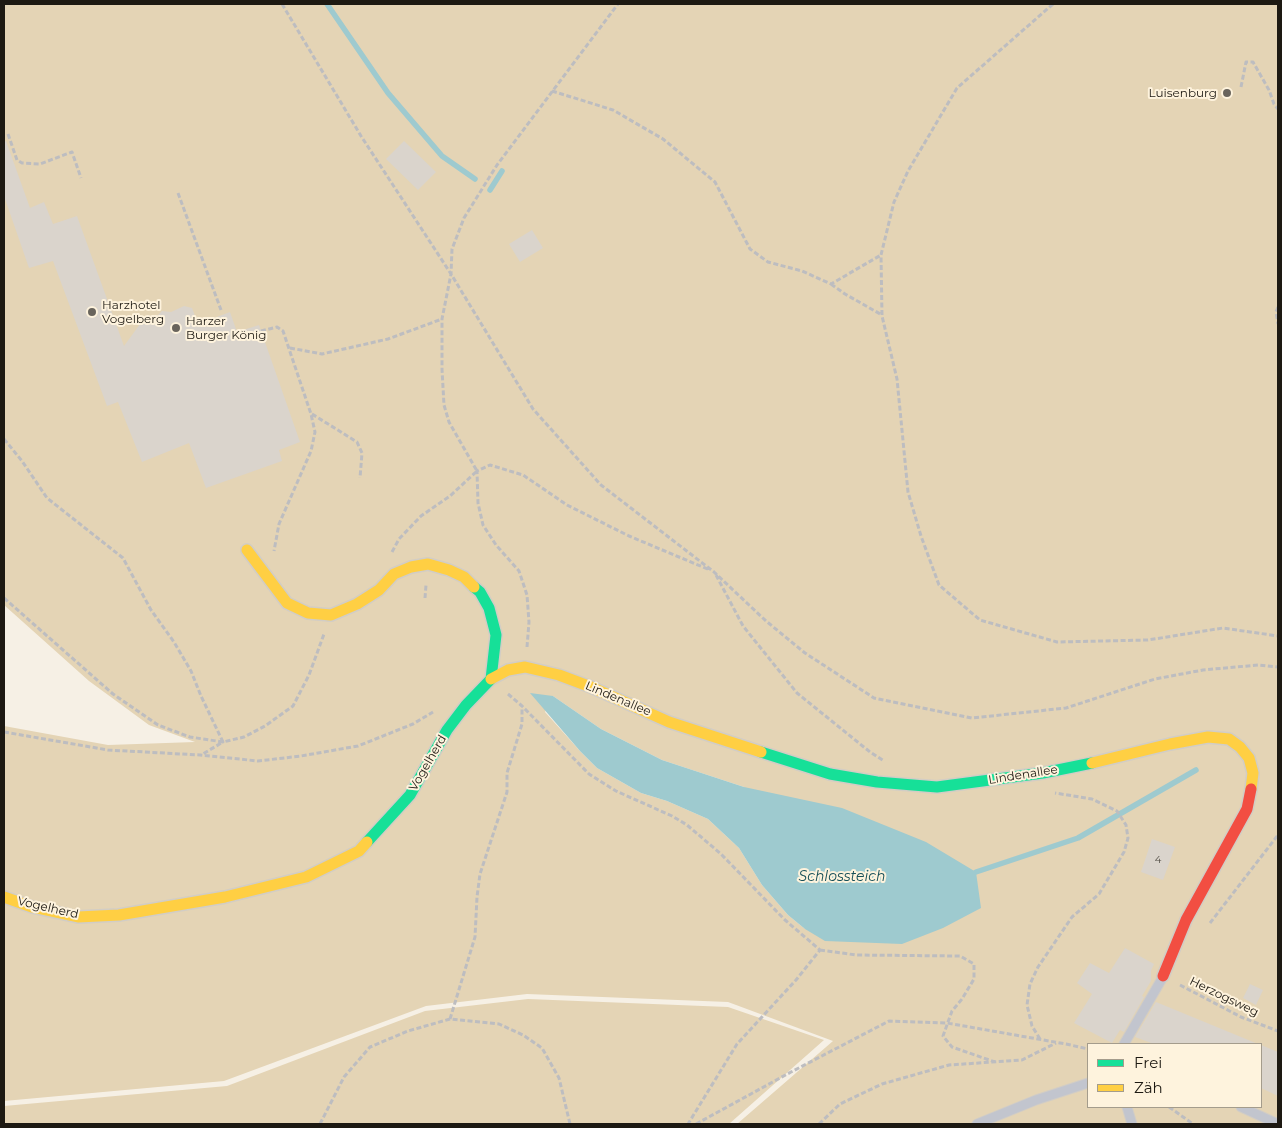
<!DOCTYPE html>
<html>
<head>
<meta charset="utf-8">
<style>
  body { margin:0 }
  #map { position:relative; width:1282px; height:1128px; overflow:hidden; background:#f6f0e5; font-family:Montserrat,sans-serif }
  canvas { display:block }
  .frame { position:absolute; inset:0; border:5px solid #1d1912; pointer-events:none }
  .legend { position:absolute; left:1087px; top:1043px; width:175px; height:65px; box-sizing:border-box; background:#fef3dd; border:1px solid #a49c8c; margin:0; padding:6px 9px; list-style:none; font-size:15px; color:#1d1912 }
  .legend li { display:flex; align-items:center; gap:10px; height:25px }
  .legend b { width:25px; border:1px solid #a49c8c }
</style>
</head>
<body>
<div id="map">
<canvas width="1282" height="1128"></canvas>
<div class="frame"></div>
<ul class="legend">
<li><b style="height:6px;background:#16e098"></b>Frei</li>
<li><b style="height:6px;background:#ffcf43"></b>Zäh</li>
</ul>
</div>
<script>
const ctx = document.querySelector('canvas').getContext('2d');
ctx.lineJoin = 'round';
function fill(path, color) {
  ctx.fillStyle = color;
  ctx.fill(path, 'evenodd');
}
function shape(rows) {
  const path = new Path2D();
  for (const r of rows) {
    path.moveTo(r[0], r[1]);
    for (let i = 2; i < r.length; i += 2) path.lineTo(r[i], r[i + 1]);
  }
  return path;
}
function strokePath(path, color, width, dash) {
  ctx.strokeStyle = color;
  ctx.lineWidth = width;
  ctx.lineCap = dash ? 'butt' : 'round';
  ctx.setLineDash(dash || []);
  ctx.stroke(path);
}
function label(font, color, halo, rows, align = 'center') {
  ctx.font = font + ' Montserrat,sans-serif';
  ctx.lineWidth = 4;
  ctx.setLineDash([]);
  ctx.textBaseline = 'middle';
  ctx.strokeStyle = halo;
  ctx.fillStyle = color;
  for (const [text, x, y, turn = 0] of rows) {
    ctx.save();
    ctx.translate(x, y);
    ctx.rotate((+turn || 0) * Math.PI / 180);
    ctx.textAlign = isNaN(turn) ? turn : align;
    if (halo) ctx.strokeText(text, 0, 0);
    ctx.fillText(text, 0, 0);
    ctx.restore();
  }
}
fill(shape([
  [4,4,1278,4,1278,1124,737,1124,833,1041,728,1002,527,994,426,1006,224,1081,4,1101,4,726,108,745,195,742,149,725,89,681,4,605],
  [553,696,601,729,662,760,744,787,805,929,788,915,762,885,739,848,708,819,667,801,641,793,597,768,580,751,545,712],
  [1088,1044,1261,1044,1261,1107,1088,1107],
  [528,999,728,1007,824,1040,729,1124,4,1124,4,1106,227,1086,425,1011]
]), '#e4d4b5');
fill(shape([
  [530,693,553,696,601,729,662,760,744,787,842,808,926,842,976,872,981,908,943,928,902,944,825,941,805,929,788,915,762,885,739,848,708,819,667,801,641,793,597,768,580,751]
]), '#9ecacf');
strokePath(shape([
  [327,4,388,93,442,156,475,179],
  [490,190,502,171],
  [976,872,1078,838,1196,770]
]), '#9ecacf', 5.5);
fill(shape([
  [6,141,30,208,44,202,53,224,77,216,124,346,143,320,158,315,162,311,171,312,184,306,192,308,198,324,230,312,237,332,259,325,300,442,279,450,282,461,206,488,189,443,142,462,118,402,107,406,53,261,29,268,4,196,4,142],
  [404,141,436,172,418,190,386,159],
  [532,230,543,248,520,262,509,244],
  [1152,839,1175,847,1163,880,1141,872],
  [1125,948,1154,964,1151,971,1151,981,1142,996,1144,997,1124,1032,1120,1030,1112,1043,1074,1023,1092,994,1077,983,1090,963,1109,973],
  [1250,984,1263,990,1256,1005,1243,998],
  [1156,1002,1258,1044,1154,1044,1135,1037],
  [1261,1045,1278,1052,1278,1096,1261,1088]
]), '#dad4cc');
const lane = shape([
  [1124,1044,1163,977],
  [1127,1107,1132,1124],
  [1241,1107,1278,1124],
  [977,1124,1036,1100,1088,1083]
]);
const fast = shape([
  [761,752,830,774,877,782,937,787,1043,773,1092,763],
  [367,842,410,795,447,730,466,705,491,679,496,635,489,608,480,592,474,587]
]);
const slow = shape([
  [247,550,287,603,308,613,331,615,357,604,379,590,394,574,411,567,428,564,449,570,464,577,474,587],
  [491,679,508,670,525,667,559,675,591,687,669,722,761,752],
  [1092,763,1170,744,1208,737,1229,739,1240,747,1249,758,1253,773,1251,789],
  [4,897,32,907,78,917,119,915,225,897,306,877,359,851,367,842]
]);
const jam = shape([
  [1163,976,1186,920,1247,809,1251,789]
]);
strokePath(lane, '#d2cdc5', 11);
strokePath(fast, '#d2cdc5', 14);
strokePath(slow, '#d2cdc5', 14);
strokePath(jam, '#d2cdc5', 14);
strokePath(shape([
  [282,4,361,136,451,274,533,409,601,485,714,572,766,621,805,653,874,698,972,718,1066,708,1155,679,1203,670,1258,665,1278,667],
  [1053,4,957,88,908,171,894,202,881,255,882,316,897,379,908,492,921,536,939,585,980,620,1057,642,1148,640,1223,628,1278,636],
  [1241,87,1246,62,1253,62,1269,90,1274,104,1278,109],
  [552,91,613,110,663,139,715,182,750,249,768,262,802,271,831,284,881,255],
  [8,134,17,160,22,163,40,164,72,152,81,178],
  [178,193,221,310],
  [831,284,845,294,882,315],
  [1278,307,1276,312,1278,324],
  [261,331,277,327,283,331,311,414,315,432,311,451,279,524,274,551],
  [290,348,322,354,388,339,442,319],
  [312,414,357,442,362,453,360,478],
  [4,439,22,461,47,498,123,558,151,610,174,642,191,671,201,696,223,742,244,737,265,726,293,706,309,675,324,634],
  [392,552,399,539,421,516,450,496,477,471,449,422,444,405,442,369,442,319,451,274,452,249,464,218,497,165,618,4],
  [716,575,743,626,797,693,870,752,884,761],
  [4,598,113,694,158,725,190,737,223,742,201,755],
  [425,598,426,585],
  [527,647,529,622,527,595,519,571,496,545,483,525,478,503,477,471,490,465,523,475,567,505,629,536,710,570],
  [508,694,522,706,589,774,616,791,672,816,687,825,721,854,785,920,820,950,796,980,737,1044,688,1124],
  [4,732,108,750,200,755,258,761,301,756,358,746,413,724,433,712],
  [1210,923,1278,835],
  [820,950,856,955,960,956,974,964,974,979,962,999,952,1011,943,1036,952,1047,995,1062],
  [1180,985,1241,1017,1278,1031],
  [450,1019,475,937,477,897,480,874,507,792,507,773,522,724,522,706],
  [1040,1039,1032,1026,1027,1005,1030,984,1038,967,1072,917,1099,894,1124,852,1128,838,1126,825,1117,811,1092,799,1055,793],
  [1169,1107,1193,1124],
  [320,1124,344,1077,370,1047,408,1031,450,1019,499,1024,523,1035,542,1048,559,1078,570,1124],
  [696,1124,791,1072,889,1021,947,1023,1066,1044,1088,1049],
  [819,1124,840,1104,882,1084,949,1065,1022,1060,1056,1043]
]), '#bdbdc0', 3, [5, 2.5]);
strokePath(lane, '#c2c5ce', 9);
strokePath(fast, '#16e098', 11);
strokePath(slow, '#ffcf43', 11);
strokePath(jam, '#f24e42', 11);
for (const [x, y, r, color] of [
  [1227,93,5,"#69645c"],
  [92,312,5,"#69645c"],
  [176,328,5,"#69645c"]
]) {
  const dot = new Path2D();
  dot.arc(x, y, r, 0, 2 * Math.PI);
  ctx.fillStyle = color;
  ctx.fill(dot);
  strokePath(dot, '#fef3dd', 2);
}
label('10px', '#4c4840', null, [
  ["4",1158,860]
]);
label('12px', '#1d1912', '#fef3dd', [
  ["Luisenburg",1217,93,"right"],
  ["Harzhotel",102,305],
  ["Vogelberg",102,319],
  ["Harzer",186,321],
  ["Burger König",186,335]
], 'left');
label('12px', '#1d1912', '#fef3dd', [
  ["Lindenallee",618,699,23],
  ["Vogelherd",428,763,-60],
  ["Lindenallee",1023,775,-9],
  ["Vogelherd",48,908,13],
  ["Herzogsweg",1224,997,26]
]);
label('italic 14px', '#154e57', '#fef3dd', [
  ["Schlossteich",842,877]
]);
</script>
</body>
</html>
